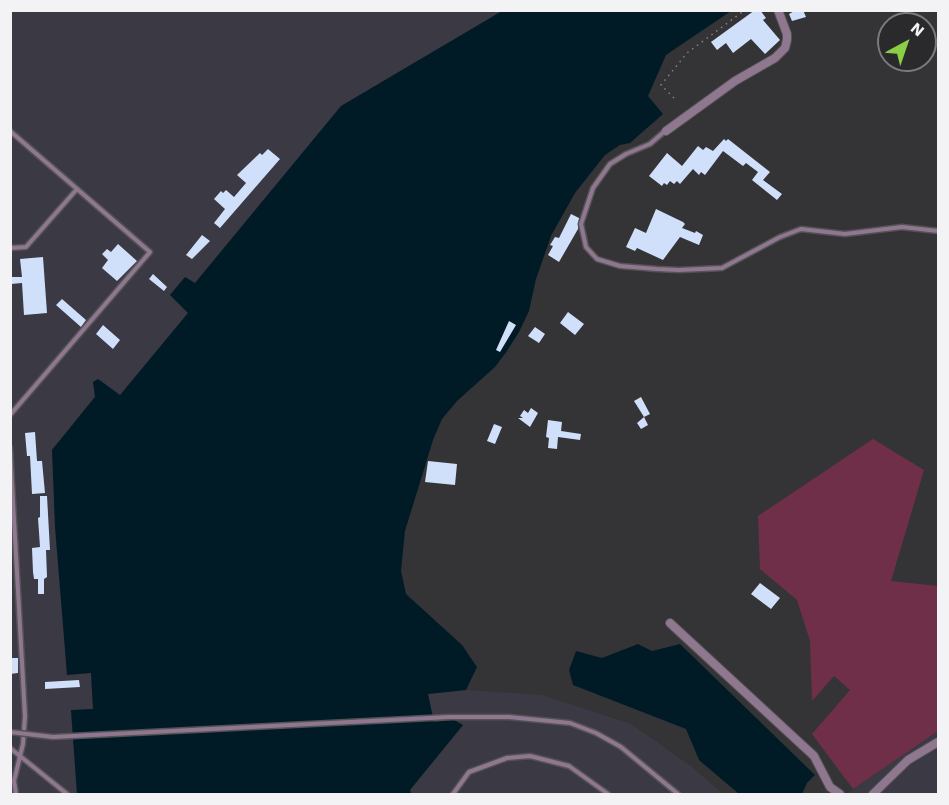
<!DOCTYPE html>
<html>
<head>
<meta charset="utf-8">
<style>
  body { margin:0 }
  #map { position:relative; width:949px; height:805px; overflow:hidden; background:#343437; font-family:"Work Sans",sans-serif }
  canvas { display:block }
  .frame { position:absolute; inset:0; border:12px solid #f3f3f5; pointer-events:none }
  .north { position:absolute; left:877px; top:12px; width:60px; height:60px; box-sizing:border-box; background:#2a2a2d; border:2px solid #7a7a7d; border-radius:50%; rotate:40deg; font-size:16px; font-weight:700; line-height:24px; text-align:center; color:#f3f3f5 }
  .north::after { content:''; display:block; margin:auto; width:21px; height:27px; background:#8bce46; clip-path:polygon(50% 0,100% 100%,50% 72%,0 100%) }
</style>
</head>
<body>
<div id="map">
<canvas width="949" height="805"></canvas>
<div class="frame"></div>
<div class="north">N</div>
</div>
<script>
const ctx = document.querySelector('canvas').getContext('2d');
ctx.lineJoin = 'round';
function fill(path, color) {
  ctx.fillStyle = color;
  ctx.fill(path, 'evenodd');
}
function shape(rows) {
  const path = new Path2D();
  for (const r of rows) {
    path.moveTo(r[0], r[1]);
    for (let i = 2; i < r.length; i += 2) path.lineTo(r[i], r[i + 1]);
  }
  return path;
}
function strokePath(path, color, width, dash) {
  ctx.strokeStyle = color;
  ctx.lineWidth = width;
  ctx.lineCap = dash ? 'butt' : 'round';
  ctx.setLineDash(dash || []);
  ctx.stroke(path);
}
fill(shape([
  [10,11,502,11,341,106,195,283,185,277,170,295,188,313,120,396,99,379,95,396,52,449,67,674,91,672,93,709,71,711,77,794,11,794],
  [466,690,542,695,631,724,691,766,723,794,411,794,410,790,463,725,454,720,434,722,428,694],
  [938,731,938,794,848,794,853,789]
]), '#3b3943');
fill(shape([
  [873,439,924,470,891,581,938,586,938,731,853,789,812,734,850,690,834,676,812,701,810,641,797,600,760,569,758,516]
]), '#702f48');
fill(shape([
  [502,11,731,11,666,55,648,96,663,114,630,143,620,145,605,155,575,193,551,236,536,279,529,311,519,332,507,351,495,367,457,401,442,419,433,440,405,531,401,571,406,594,462,645,477,667,466,690,428,694,434,722,454,720,463,725,410,790,411,794,77,794,71,710,93,709,91,673,67,675,55,527,52,450,95,397,93,382,98,379,120,395,188,313,170,295,185,277,195,283,341,106],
  [638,644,652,651,680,644,815,775,807,783,802,794,739,794,699,760,686,729,573,685,569,670,576,651,602,658]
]), '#001b26');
fill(shape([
  [755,10,760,10,766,18,763,20,780,40,765,54,751,39,733,53,726,43,717,50,711,42],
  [796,10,803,10,806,17,792,21,789,14],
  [724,139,726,141,728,139,770,172,763,180,782,194,777,200,752,180,758,172,746,163,743,166,723,151,705,175,701,172,699,175,693,169,680,184,677,181,674,184,670,181,667,185,664,183,662,186,649,176,667,153,682,166,698,146,703,150,706,147,713,151],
  [268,149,280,159,220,228,214,223,225,209,214,199,221,191,223,193,226,190,234,197,246,183,237,175,260,153,262,155],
  [656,209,683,222,685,224,682,228,695,233,696,231,703,235,699,245,680,237,663,260,637,248,635,251,626,247,635,228,646,233],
  [571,214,579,218,578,229,559,262,548,255,553,246,550,245,555,237,559,238],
  [202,235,210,241,192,259,186,255],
  [118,244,137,261,117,281,102,268,108,260,102,254,107,249,111,252],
  [43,257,47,313,24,315,22,283,11,284,11,277,22,277,20,259],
  [153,274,167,287,164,291,149,279],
  [62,299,86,320,81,327,56,305],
  [568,312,584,324,575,335,560,323],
  [509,321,516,325,500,352,496,350],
  [103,325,120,340,113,349,96,334],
  [535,327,545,334,539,343,528,336],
  [641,397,650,414,644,417,648,425,641,429,637,423,644,417,634,401],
  [531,408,538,413,530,427,518,418,523,418,520,416,524,410,528,413],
  [548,420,562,422,561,431,581,434,580,440,558,437,557,449,548,448,549,438,546,437],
  [494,424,502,427,495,444,487,441],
  [35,432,37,461,42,461,45,493,32,494,30,456,27,456,25,433],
  [428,461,457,464,455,485,425,482],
  [40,496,47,496,50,550,46,550,47,577,44,579,44,594,38,594,38,579,34,579,33,572,32,548,40,547,38,518,40,517],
  [760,583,780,598,771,609,751,594],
  [10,658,18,658,18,673,10,674],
  [79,680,80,687,45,689,45,682]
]), '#d0e0fb');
const lane = shape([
  [10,131,150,252,10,415],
  [665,131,650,144,626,154,610,164,593,188,581,224,586,247,597,259,620,266,657,269,679,270,722,268,780,237,801,229,845,234,902,227,938,231],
  [10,248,26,247,77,189],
  [10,448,25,716,23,744,14,781,16,794],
  [449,717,509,717,570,723,596,733,621,747,678,794],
  [10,748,67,794],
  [453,794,469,772,507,758,530,756,569,766,608,794]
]);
const street = shape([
  [666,131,735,81,775,58,785,48,787,40,787,34,778,10],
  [670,623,814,756,830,787,840,794],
  [873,794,908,760,938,742]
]);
strokePath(lane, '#535355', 7);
strokePath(street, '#535355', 10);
strokePath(shape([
  [674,98,661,85,687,53,745,10]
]), '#858588', 1.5, [1.5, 4.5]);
strokePath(lane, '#8f778f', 4);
strokePath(street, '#8f778f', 8);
const laneBridge = shape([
  [10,732,53,737,449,717]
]);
strokePath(laneBridge, '#535355', 7, []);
strokePath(laneBridge, '#8f778f', 4);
</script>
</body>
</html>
